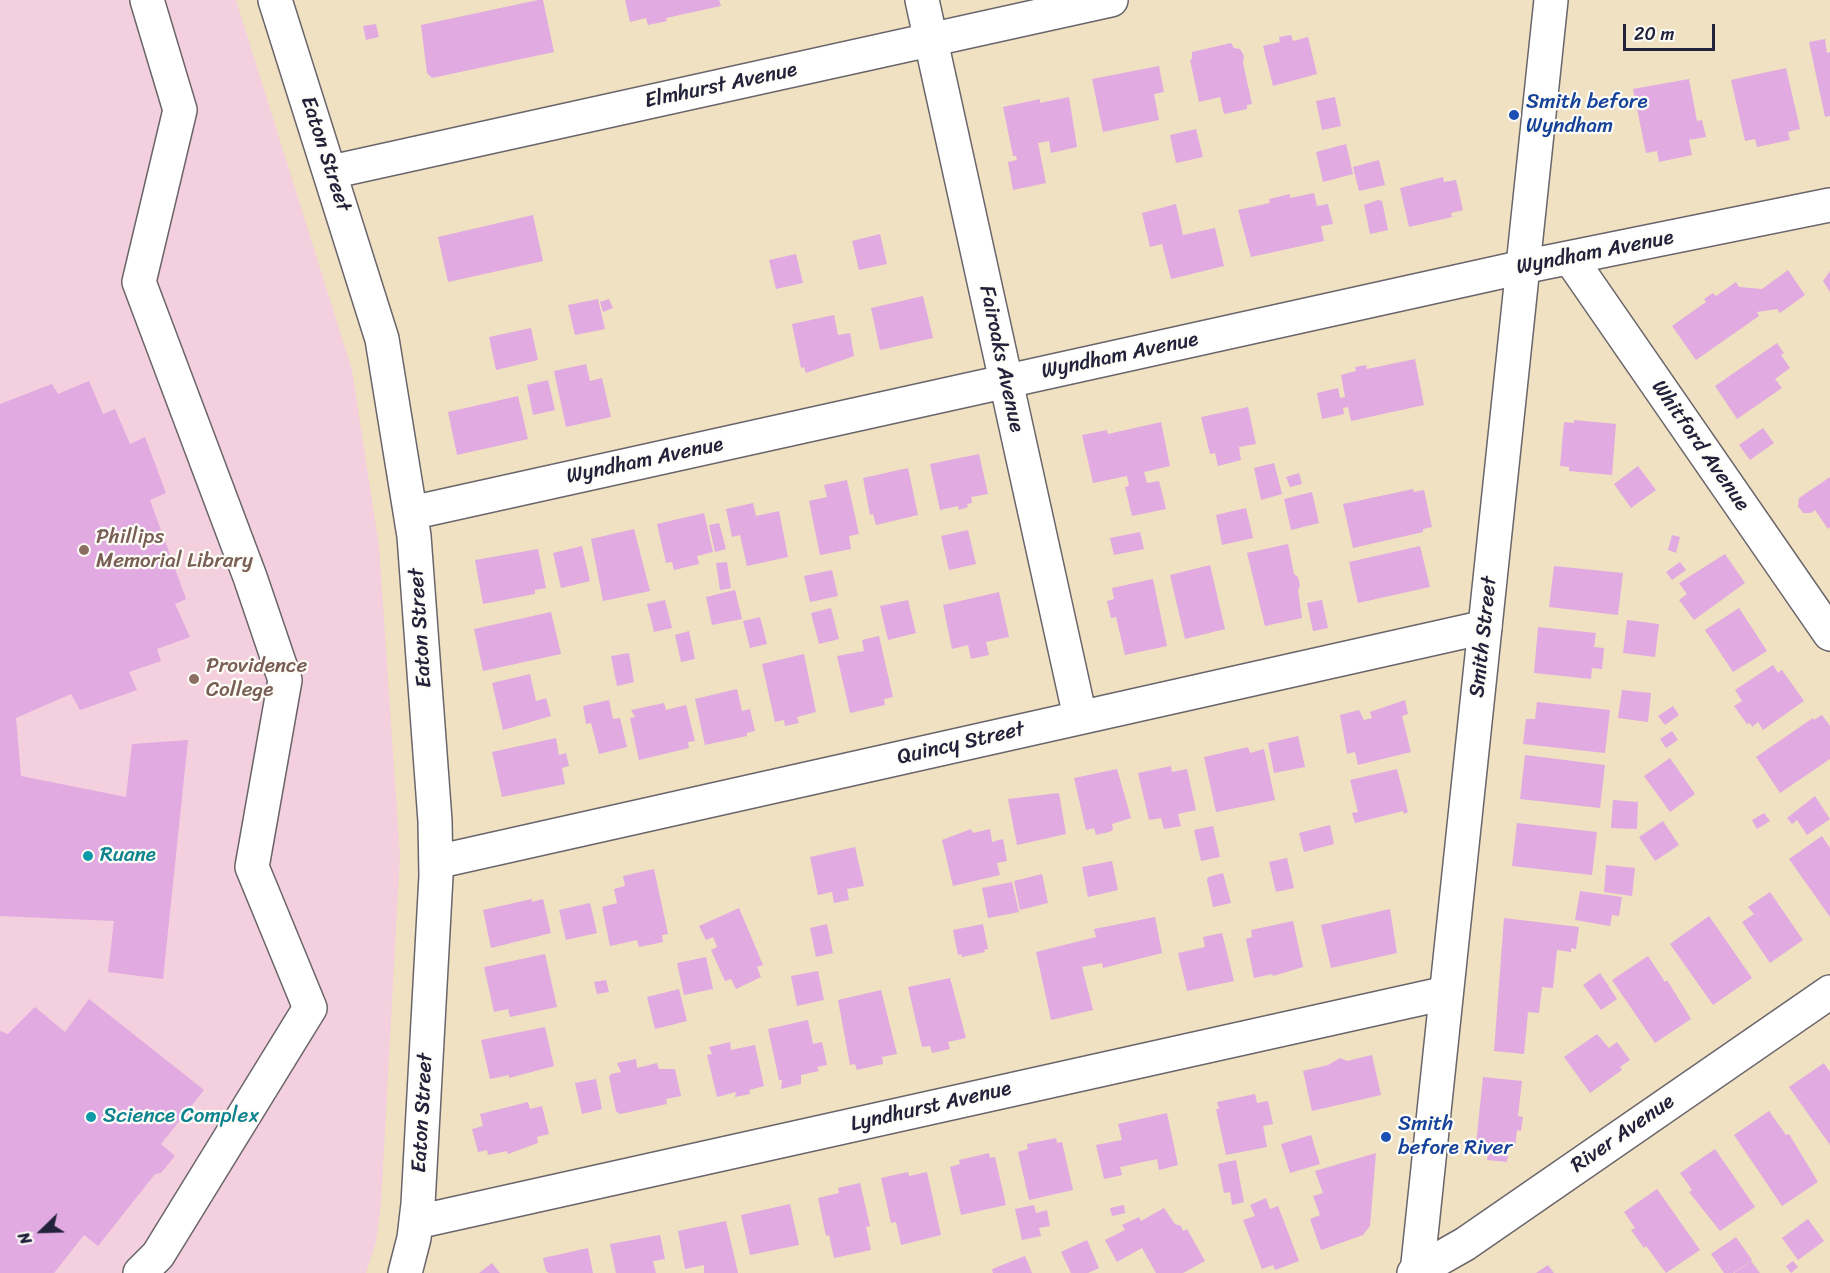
<!DOCTYPE html>
<html>
<head>
<meta charset="utf-8">
<style>
  body { margin:0 }
  #map { position:relative; width:1830px; height:1273px; overflow:hidden; background:#efe1c1; font-family:Sriracha,sans-serif }
  canvas { display:block }
  .north { position:absolute; left:12px; top:1201px; width:60px; height:60px; -webkit-text-stroke:4px #fdfcf7; paint-order:stroke; rotate:247deg; font-size:16px; font-weight:700; line-height:24px; text-align:center; color:#22223b }
  .north::after { content:''; display:block; margin:auto; width:21px; height:27px; background:#22223b; clip-path:polygon(50% 0,100% 100%,50% 72%,0 100%) }
  .scale { position:absolute; left:1623px; top:24px; width:92px; height:27px; box-sizing:border-box; border:3px solid #22223b; border-top:0; padding-left:8px; font-size:18px; line-height:21px; white-space:nowrap; color:#22223b; -webkit-text-stroke:4px #fdfcf7; paint-order:stroke }
</style>
</head>
<body>
<div id="map">
<canvas width="1830" height="1273"></canvas>
<div class="north">N</div>
<div class="scale">20 m</div>
</div>
<script>
const ctx = document.querySelector('canvas').getContext('2d');
ctx.lineJoin = 'round';
function fill(path, color) {
  ctx.fillStyle = color;
  ctx.fill(path, 'evenodd');
}
function shape(rows) {
  const path = new Path2D();
  for (const r of rows) {
    path.moveTo(r[0], r[1]);
    for (let i = 2; i < r.length; i += 2) path.lineTo(r[i], r[i + 1]);
  }
  return path;
}
function strokePath(path, color, width, dash) {
  ctx.strokeStyle = color;
  ctx.lineWidth = width;
  ctx.lineCap = dash ? 'butt' : 'round';
  ctx.setLineDash(dash || []);
  ctx.stroke(path);
}
function label(font, color, halo, rows, align = 'center') {
  ctx.font = font + ' Sriracha,sans-serif';
  ctx.lineWidth = 4.5;
  ctx.setLineDash([]);
  ctx.textBaseline = 'middle';
  ctx.strokeStyle = halo;
  ctx.fillStyle = color;
  for (const [text, x, y, turn = 0] of rows) {
    ctx.save();
    ctx.translate(x, y);
    ctx.rotate((+turn || 0) * Math.PI / 180);
    ctx.textAlign = isNaN(turn) ? turn : align;
    if (halo) ctx.strokeText(text, 0, 0);
    ctx.fillText(text, 0, 0);
    ctx.restore();
  }
}
fill(shape([
  [0,0,236,0,352,370,379,546,400,855,381,1204,376,1242,366,1273,0,1273]
]), '#f4cfdd');
fill(shape([
  [538,0,543,0,554,52,432,78,427,73,421,25],
  [625,0,719,0,721,6,666,18,667,21,648,25,646,18,630,22],
  [376,24,379,37,366,40,363,26],
  [1291,35,1293,41,1308,37,1317,74,1273,86,1263,46,1280,42,1279,37],
  [1825,39,1827,53,1830,52,1830,116,1825,117,1809,42],
  [1231,43,1234,48,1240,49,1244,56,1243,63,1252,104,1247,105,1247,109,1224,114,1220,97,1199,102,1190,60,1192,59,1192,52],
  [1159,66,1164,92,1154,94,1159,120,1103,132,1092,79],
  [1786,68,1800,129,1788,132,1790,140,1757,147,1755,139,1745,141,1731,80],
  [1689,79,1697,121,1702,120,1706,137,1689,140,1692,155,1659,162,1657,151,1646,153,1633,89],
  [1069,97,1077,147,1051,153,1049,141,1038,143,1046,183,1013,190,1008,162,1017,160,1016,156,1013,156,1003,107,1040,99,1040,103],
  [1335,97,1341,126,1322,130,1316,101],
  [1196,129,1203,157,1176,163,1170,135],
  [1346,144,1353,174,1323,182,1316,152],
  [1379,160,1385,185,1359,191,1353,167],
  [1443,177,1444,182,1456,180,1463,210,1451,213,1452,217,1409,227,1400,188],
  [1314,193,1317,206,1328,204,1333,224,1321,226,1324,241,1251,257,1238,210,1270,203,1269,199,1290,194,1290,198],
  [1378,200,1382,201,1388,230,1370,234,1364,205],
  [1176,204,1183,235,1215,228,1224,266,1171,279,1162,244,1150,247,1142,213],
  [533,215,543,261,448,282,438,237],
  [880,234,887,264,859,270,852,241],
  [796,254,803,283,776,289,769,260],
  [1788,270,1805,295,1780,313,1777,309,1757,312,1759,316,1696,360,1672,326,1706,302,1704,299,1713,293,1716,296,1736,282,1739,287,1762,289],
  [1830,271,1830,292,1823,281],
  [923,296,933,338,880,350,871,308],
  [598,299,605,329,575,335,568,305],
  [609,299,613,308,603,312,600,302],
  [834,315,838,335,850,333,854,356,806,373,804,367,801,368,792,324],
  [531,328,538,360,496,370,489,337],
  [1777,343,1784,353,1781,355,1790,368,1775,379,1782,388,1737,419,1715,386],
  [1415,359,1424,405,1351,421,1348,407,1343,408,1344,414,1322,419,1317,393,1338,388,1340,398,1345,397,1341,375,1356,371,1355,367,1366,365,1367,369],
  [586,364,590,381,602,378,611,417,566,427,554,371],
  [548,380,555,410,533,415,527,385],
  [89,381,103,414,115,409,130,444,145,437,166,493,150,500,186,599,175,604,190,637,157,649,161,661,129,672,137,690,80,710,71,694,16,718,21,776,126,797,132,744,188,740,163,979,108,972,114,921,0,916,0,404,52,384,58,394],
  [518,396,528,439,457,455,448,412],
  [1248,407,1256,444,1239,447,1241,460,1218,466,1215,453,1210,454,1201,417],
  [1574,420,1616,424,1612,475,1569,471,1569,467,1560,466,1564,422,1574,423],
  [1161,422,1170,466,1144,472,1147,483,1159,481,1166,509,1132,516,1125,487,1129,486,1127,476,1093,483,1082,435,1107,430,1108,434],
  [1763,428,1774,443,1750,460,1739,445],
  [979,454,988,494,971,497,972,503,967,504,968,507,959,510,958,506,940,510,930,464],
  [1274,463,1282,494,1261,500,1254,468],
  [1638,466,1656,490,1631,508,1614,484],
  [908,468,918,515,876,525,873,514,870,515,863,478],
  [1299,473,1302,484,1290,487,1286,477],
  [1830,477,1830,527,1828,529,1815,510,1811,513,1803,513,1798,506,1799,498],
  [847,480,859,534,849,536,851,549,820,555,809,501,827,497,824,485],
  [1413,489,1414,492,1424,490,1432,527,1423,529,1423,532,1353,548,1343,504],
  [1312,492,1319,523,1291,530,1284,499],
  [753,503,756,516,779,511,788,557,747,566,740,535,732,537,726,509],
  [1246,508,1253,538,1222,545,1216,515],
  [704,513,713,552,697,556,699,564,674,570,672,562,666,563,657,524],
  [719,523,726,549,715,552,709,525],
  [634,529,650,591,603,601,591,539],
  [968,530,976,564,949,570,941,536],
  [1140,532,1144,549,1114,555,1110,538],
  [1672,535,1680,537,1676,553,1668,550],
  [1288,544,1294,574,1298,577,1300,585,1298,590,1302,618,1265,626,1247,553],
  [582,546,590,581,561,588,553,553],
  [1420,546,1430,587,1358,603,1349,562],
  [538,549,546,588,535,590,535,594,483,604,475,560],
  [1725,554,1745,583,1694,620,1679,600,1687,594,1679,583],
  [727,562,731,588,720,590,716,563],
  [1680,562,1686,570,1672,580,1666,572],
  [1210,565,1225,629,1185,639,1170,575],
  [1554,566,1623,573,1618,615,1549,607],
  [832,570,838,596,810,602,804,576],
  [1153,579,1167,646,1125,655,1116,617,1111,618,1107,601,1114,599,1112,588],
  [735,590,742,619,712,625,706,597],
  [999,592,1009,637,986,642,989,655,971,659,968,645,952,649,943,605],
  [665,600,672,628,654,632,647,604],
  [908,600,916,633,888,640,880,606],
  [1322,600,1328,628,1313,631,1307,603],
  [831,608,839,639,819,644,811,613],
  [1739,608,1767,651,1733,672,1705,630],
  [551,612,561,654,483,671,474,629],
  [760,617,767,644,750,648,743,621],
  [1627,620,1659,624,1655,657,1623,653],
  [1538,627,1596,633,1594,647,1604,648,1602,669,1592,668,1591,679,1534,673],
  [689,631,695,659,681,662,675,635],
  [879,636,893,697,884,699,885,705,850,713,837,656,864,651,862,640],
  [629,653,634,682,617,686,611,656],
  [804,654,816,712,797,717,799,723,785,726,784,720,775,722,762,664],
  [1773,665,1778,673,1782,670,1804,701,1763,730,1758,722,1752,727,1750,723,1747,724,1734,706,1742,701,1735,690],
  [530,674,536,701,546,698,551,716,503,730,492,683],
  [737,689,742,711,750,709,755,731,747,733,747,736,705,745,695,699],
  [1622,690,1651,693,1648,722,1618,718],
  [609,700,613,719,620,718,627,747,599,754,591,723,586,724,583,706],
  [1405,700,1408,714,1402,716,1411,752,1358,765,1355,752,1347,754,1340,715,1359,710,1364,720,1372,718,1370,712],
  [1537,702,1610,710,1605,753,1523,744,1526,719,1535,719],
  [664,703,666,710,686,705,695,741,688,742,689,748,639,760,630,718,635,717,631,710],
  [1673,706,1679,715,1665,725,1658,716],
  [1822,715,1830,726,1830,759,1780,793,1756,757,1813,718,1814,720],
  [1672,731,1678,740,1666,748,1660,739],
  [1298,736,1305,767,1274,773,1268,743],
  [556,738,559,755,566,753,569,766,562,768,565,784,502,797,492,752],
  [1248,747,1250,753,1264,749,1275,800,1216,812,1204,757],
  [1525,755,1605,765,1600,808,1520,799],
  [1670,758,1695,794,1670,812,1644,776],
  [1171,766,1172,772,1187,769,1196,810,1178,814,1181,826,1164,829,1161,818,1149,820,1138,773],
  [1117,769,1131,818,1112,824,1113,830,1109,832,1096,835,1094,828,1086,830,1074,778],
  [1397,769,1408,812,1404,814,1403,811,1355,823,1352,813,1358,812,1350,780],
  [1059,793,1066,834,1017,845,1008,799],
  [1815,796,1830,819,1807,835,1797,820,1792,824,1787,818],
  [1613,800,1638,802,1637,829,1611,828],
  [1764,813,1770,821,1757,829,1752,820],
  [1663,821,1679,845,1655,861,1639,837],
  [1517,823,1597,832,1592,875,1512,866],
  [1330,825,1334,844,1304,852,1299,833],
  [1213,826,1220,857,1201,861,1194,830],
  [971,829,973,833,990,829,992,842,1003,839,1007,861,997,863,1000,875,953,886,942,840],
  [1822,836,1830,848,1830,917,1789,859],
  [855,847,864,886,847,889,849,900,834,903,832,892,818,895,810,857],
  [1287,858,1294,888,1276,892,1269,862],
  [1112,861,1118,890,1088,897,1082,867],
  [1606,865,1635,868,1632,896,1604,892],
  [654,869,668,934,662,935,663,942,639,947,637,940,610,946,602,907,617,903,614,889,625,886,623,876],
  [1223,873,1231,903,1213,907,1207,880,1208,877],
  [1042,874,1048,903,1020,910,1014,881],
  [1012,882,1019,912,988,918,982,888],
  [1580,891,1622,897,1619,916,1612,915,1610,926,1575,920],
  [1770,892,1803,940,1770,963,1742,922,1754,914,1748,907],
  [532,899,532,902,543,899,551,933,491,948,483,910],
  [590,903,597,933,566,940,559,910],
  [739,908,763,965,757,967,761,977,736,989,731,979,725,981,711,950,717,947,713,937,706,940,699,926],
  [1390,909,1397,953,1331,968,1321,925],
  [1709,916,1752,978,1713,1005,1670,944],
  [1155,917,1162,953,1103,968,1102,963,1082,967,1093,1010,1051,1020,1036,952,1096,937,1094,929],
  [1504,918,1579,927,1576,949,1571,948,1571,952,1557,950,1553,988,1542,987,1539,1013,1528,1012,1524,1054,1494,1051],
  [1293,921,1303,967,1273,976,1272,974,1254,978,1246,939,1252,937,1251,930],
  [827,924,833,953,816,957,810,928],
  [983,924,988,949,984,950,985,952,962,957,961,954,958,955,953,930],
  [1222,933,1234,981,1187,991,1178,953,1205,947,1203,937],
  [545,954,557,1007,510,1017,508,1009,494,1012,484,967],
  [1648,956,1665,982,1667,980,1691,1019,1655,1043,1612,980],
  [706,957,713,989,684,995,677,963],
  [818,971,824,1000,797,1006,791,976],
  [1600,973,1617,999,1601,1010,1583,985],
  [950,978,966,1038,948,1042,950,1049,932,1053,930,1046,922,1047,908,987],
  [606,980,609,992,597,994,594,982],
  [679,989,687,1021,655,1029,647,997],
  [881,990,897,1054,882,1057,883,1064,857,1070,855,1064,850,1065,838,1000],
  [89,999,204,1090,161,1144,175,1156,161,1173,155,1174,98,1246,84,1235,54,1273,0,1273,0,1031,8,1034,35,1007,65,1032],
  [808,1020,813,1044,822,1042,827,1065,817,1067,819,1071,801,1075,801,1084,781,1089,782,1080,779,1080,768,1029],
  [545,1027,554,1066,509,1078,509,1075,490,1079,481,1040],
  [1597,1034,1609,1048,1617,1042,1630,1060,1620,1067,1622,1070,1590,1093,1564,1057],
  [730,1042,731,1050,755,1045,764,1086,749,1090,750,1094,735,1097,736,1092,717,1097,707,1055,712,1054,709,1047],
  [1372,1055,1381,1095,1312,1111,1303,1071,1328,1065,1340,1058,1347,1061],
  [636,1059,637,1068,657,1063,659,1069,675,1069,681,1096,666,1099,667,1104,620,1114,616,1111,609,1077,611,1074,621,1072,617,1063],
  [1824,1063,1830,1072,1830,1145,1789,1087],
  [1483,1077,1522,1081,1518,1116,1523,1117,1521,1131,1517,1130,1515,1148,1509,1147,1507,1162,1487,1160,1489,1146,1476,1144],
  [596,1079,602,1109,582,1114,575,1083],
  [1255,1094,1257,1103,1268,1101,1273,1124,1263,1126,1267,1147,1226,1155,1216,1109,1219,1109,1217,1102],
  [528,1102,530,1109,542,1106,549,1134,537,1137,538,1143,508,1154,507,1151,488,1155,487,1150,478,1152,472,1129,483,1126,480,1114],
  [1769,1111,1786,1135,1789,1134,1818,1182,1782,1206,1734,1135],
  [1167,1113,1178,1165,1159,1170,1157,1159,1120,1167,1122,1175,1104,1179,1096,1145,1122,1140,1118,1124],
  [1311,1135,1320,1164,1290,1173,1281,1144],
  [1056,1138,1057,1143,1062,1142,1073,1190,1029,1200,1018,1152,1028,1149,1027,1144],
  [1715,1149,1755,1207,1720,1231,1689,1192,1692,1190,1680,1173],
  [989,1153,990,1158,995,1157,1006,1205,961,1215,950,1167,960,1164,959,1160],
  [1376,1153,1370,1226,1363,1235,1321,1250,1310,1219,1320,1215,1313,1196,1323,1193,1315,1171],
  [1236,1160,1244,1202,1232,1205,1230,1192,1224,1193,1218,1164],
  [908,1172,909,1176,927,1172,941,1235,901,1245,896,1222,891,1223,881,1178],
  [860,1183,870,1226,866,1227,871,1250,834,1258,829,1235,826,1236,818,1198,839,1193,838,1188],
  [1657,1189,1700,1250,1666,1273,1646,1246,1644,1248,1631,1230,1635,1228,1624,1212],
  [1266,1198,1270,1209,1278,1206,1299,1261,1275,1270,1273,1265,1262,1269,1243,1220,1255,1216,1250,1205],
  [790,1204,799,1245,750,1255,741,1215],
  [1034,1205,1036,1213,1047,1210,1050,1226,1039,1228,1041,1236,1022,1240,1015,1209],
  [1124,1205,1125,1213,1112,1216,1110,1208],
  [1164,1208,1175,1224,1181,1226,1183,1231,1187,1229,1205,1261,1183,1273,1156,1273,1142,1248,1117,1262,1105,1240,1125,1230,1122,1225,1139,1217,1141,1221],
  [1808,1219,1824,1241,1798,1260,1782,1238],
  [726,1221,738,1273,704,1273,704,1265,685,1269,678,1231],
  [660,1235,665,1259,653,1261,656,1273,616,1273,610,1244],
  [1736,1237,1752,1260,1733,1273,1724,1273,1711,1254],
  [1087,1240,1099,1268,1088,1273,1071,1273,1061,1252],
  [588,1248,593,1273,549,1273,546,1271,543,1258],
  [1025,1256,1032,1273,993,1273,992,1269],
  [1751,1261,1760,1273,1734,1273],
  [1793,1261,1798,1267,1791,1273,1786,1266],
  [492,1263,500,1273,479,1273],
  [1548,1265,1554,1273,1536,1273]
]), '#e1aae1');
const minor = shape([
  [275,0,382,339,414,536,435,821,436,876,418,1204,414,1238,405,1273],
  [922,0,1080,717],
  [331,172,1111,0],
  [1570,258,1830,634],
  [411,513,1523,267,1830,205],
  [436,862,1485,627],
  [417,1222,1446,993],
  [140,1273,158,1255,310,1008,252,867,285,680,250,577,139,282,180,110,147,0],
  [1414,1273,1465,1244,1830,992]
]);
const major = shape([
  [1417,1273,1551,0]
]);
strokePath(minor, '#6a656a', 36);
strokePath(major, '#6a656a', 36);
strokePath(minor, '#fff', 33);
strokePath(major, '#fff', 33);
for (const [x, y, r, color] of [
  [1514,115,6,"#1a4fb4"],
  [84,550,6,"#8d6e63"],
  [194,679,6,"#8d6e63"],
  [88,856,6,"#0f9aa8"],
  [91,1117,6,"#0f9aa8"],
  [1386,1137,6,"#1a4fb4"]
]) {
  const dot = new Path2D();
  dot.arc(x, y, r, 0, 2 * Math.PI);
  ctx.fillStyle = color;
  ctx.fill(dot);
  strokePath(dot, '#fdfcf7', 2);
}
label('21px', '#22223b', '#fdfcf7', [
  ["Elmhurst Avenue",721,86,-12],
  ["Eaton Street",325,154,72],
  ["Wyndham Avenue",1595,253,-11],
  ["Wyndham Avenue",1120,356,-12],
  ["Fairoaks Avenue",1001,359,78],
  ["Whitford Avenue",1700,446,55],
  ["Wyndham Avenue",645,461,-12],
  ["Eaton Street",421,628,-94],
  ["Smith Street",1484,637,-84],
  ["Quincy Street",961,744,-13],
  ["Lyndhurst Avenue",931,1107,-13],
  ["Eaton Street",423,1113,-87],
  ["River Avenue",1623,1134,-35]
]);
label('21px', '#164399', '#fdfcf7', [
  ["Smith before",1526,103],
  ["Wyndham",1526,127],
  ["Smith",1398,1125],
  ["before River",1398,1149]
], 'left');
label('21px', '#785e54', '#fdfcf7', [
  ["Phillips",96,538],
  ["Memorial Library",96,562],
  ["Providence",206,667],
  ["College",206,691]
], 'left');
label('21px', '#0d838f', '#fdfcf7', [
  ["Ruane",100,856],
  ["Science Complex",103,1117]
], 'left');
</script>
</body>
</html>
